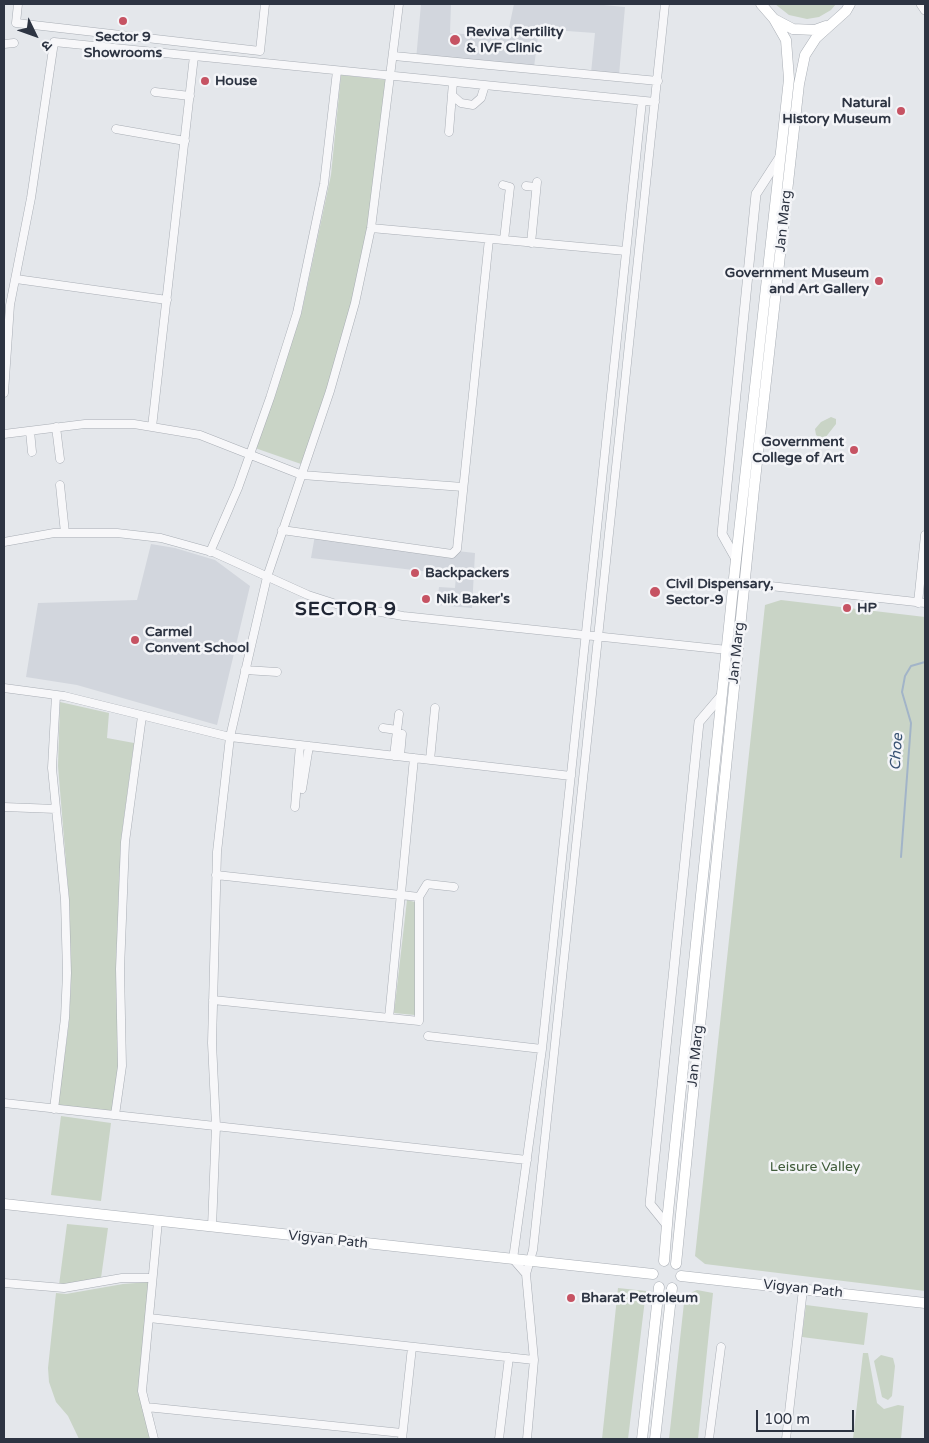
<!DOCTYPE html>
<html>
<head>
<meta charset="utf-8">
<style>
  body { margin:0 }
  #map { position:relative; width:929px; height:1443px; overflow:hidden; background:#e4e7eb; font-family:"Varela Round","Noto Sans Devanagari",sans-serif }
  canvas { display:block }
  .frame { position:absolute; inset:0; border:5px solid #2d3442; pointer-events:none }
  .north { position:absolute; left:10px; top:10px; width:50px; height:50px; -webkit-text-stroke:4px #f4f5f8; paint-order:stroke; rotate:132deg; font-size:14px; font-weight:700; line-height:20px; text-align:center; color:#2d3442 }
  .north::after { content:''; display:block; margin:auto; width:18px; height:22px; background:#2d3442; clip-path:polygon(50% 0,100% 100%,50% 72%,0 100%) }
  .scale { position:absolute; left:756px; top:1410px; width:98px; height:22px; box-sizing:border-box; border:2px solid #2d3442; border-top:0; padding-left:6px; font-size:15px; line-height:18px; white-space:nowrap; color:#2d3442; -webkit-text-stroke:4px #f4f5f8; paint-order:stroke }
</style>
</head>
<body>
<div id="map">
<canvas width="929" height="1443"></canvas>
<div class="frame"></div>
<div class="north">उ</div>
<div class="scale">100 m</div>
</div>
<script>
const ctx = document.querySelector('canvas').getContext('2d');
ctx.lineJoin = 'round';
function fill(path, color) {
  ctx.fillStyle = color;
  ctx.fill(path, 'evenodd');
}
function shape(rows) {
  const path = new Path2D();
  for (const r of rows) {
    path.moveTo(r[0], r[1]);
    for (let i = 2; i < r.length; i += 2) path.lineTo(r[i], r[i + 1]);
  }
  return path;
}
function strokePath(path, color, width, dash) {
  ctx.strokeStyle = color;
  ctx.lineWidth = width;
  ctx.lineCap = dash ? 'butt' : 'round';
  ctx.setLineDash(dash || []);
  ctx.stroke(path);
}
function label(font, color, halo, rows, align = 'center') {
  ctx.font = font + ' "Varela Round",sans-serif';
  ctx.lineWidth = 5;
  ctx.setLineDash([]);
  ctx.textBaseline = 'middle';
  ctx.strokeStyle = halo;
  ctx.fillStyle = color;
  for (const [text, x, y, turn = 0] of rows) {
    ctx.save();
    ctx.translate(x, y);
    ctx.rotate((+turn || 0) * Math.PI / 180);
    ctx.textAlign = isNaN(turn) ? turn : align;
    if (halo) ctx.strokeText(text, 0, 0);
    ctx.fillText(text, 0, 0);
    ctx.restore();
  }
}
fill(shape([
  [421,4,451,4,450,33,507,37,514,4,593,4,625,7,619,75,591,73,595,33,539,29,534,67,416,60],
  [315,535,475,553,472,608,437,605,439,587,455,588,456,575,311,558],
  [151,544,175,548,215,560,250,586,217,725,77,685,26,677,38,603,137,600]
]), '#d2d6dd');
fill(shape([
  [775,4,836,4,831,10,819,17,807,19,789,15],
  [341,75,387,80,367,229,351,304,327,392,301,464,255,448,302,311,331,175],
  [831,417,836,419,836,424,825,438,821,439,816,435,815,429,821,422],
  [781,600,925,617,925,1291,705,1264,695,1256,765,605],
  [60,702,109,713,107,738,134,743,121,840,116,965,119,1065,112,1111,58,1105,69,1023,71,980,69,899,58,766],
  [407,900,415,902,415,1015,394,1013],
  [61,1116,111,1123,101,1201,51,1195],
  [67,1224,108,1228,101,1278,59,1285],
  [149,1282,140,1388,150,1439,79,1439,68,1416,56,1402,49,1382,48,1368,56,1293,66,1294,123,1284],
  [618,1288,646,1291,628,1439,602,1439],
  [697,1290,713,1293,698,1439,669,1439,684,1303,688,1294],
  [806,1305,868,1313,864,1345,802,1337],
  [863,1353,868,1353,877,1403,884,1409,898,1405,904,1406,901,1439,853,1439],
  [881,1355,893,1358,895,1366,892,1396,888,1400,882,1397,874,1361]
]), '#c9d4c6');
strokePath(shape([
  [901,857,911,723,902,692,905,676,911,666,925,662]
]), '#a2b4c8', 2);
const minor = shape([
  [18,4,16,23,260,51,265,4],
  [4,44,14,43],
  [394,56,658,81],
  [155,92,190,96],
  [452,95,461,103,473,105,481,98,485,85],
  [116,129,185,141],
  [449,132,453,82],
  [503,185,510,187,504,240],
  [526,186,536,187],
  [371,228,626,251],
  [531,243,537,182],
  [16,279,167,300],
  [4,393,10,305,31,198,54,42,655,102],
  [56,427,60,459],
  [152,427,194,56],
  [30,431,32,452],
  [4,434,85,424,134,424,200,435,302,475,463,487],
  [60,485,65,533],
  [282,530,452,554,457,549,489,239],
  [4,542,54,533,117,533,161,538,215,553,308,595,336,604,403,616,737,651],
  [210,552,238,488,270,398,297,313,324,184,337,71],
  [734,582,925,603],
  [918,603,925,535],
  [245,670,277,672],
  [4,688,64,696,230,737,571,776],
  [383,728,397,730],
  [394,756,399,714],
  [400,756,402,734],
  [430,760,435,708],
  [302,789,309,746],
  [4,807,56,809],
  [295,807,300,745],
  [419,897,427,884,454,887],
  [213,1000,419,1021,419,897,216,875],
  [389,1018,414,758],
  [428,1036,542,1049],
  [4,1103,527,1160],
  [54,1109,65,1018,67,973,65,900,52,768,56,695],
  [115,1115,122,1066,120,969,125,842,142,716],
  [212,1227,216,1126,212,1043,217,852,230,737,267,577,330,391,355,303,371,228,399,4],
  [526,1274,513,1259,542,1049,642,101],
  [4,1283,64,1288,122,1278,152,1278],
  [149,1318,534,1360],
  [146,1407,402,1433],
  [154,1439,142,1391,158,1221],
  [402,1439,412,1347],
  [499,1439,509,1357],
  [527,1439,534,1360,526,1274,533,1250,541,1176,665,4],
  [709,1439,721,1347],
  [786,1439,803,1289]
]);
const tertiary = shape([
  [921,4,925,10],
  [736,559,722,534,756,194,780,157],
  [667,1225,650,1204,699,722,722,695]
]);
const secondary = shape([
  [761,4,774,19,793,29,815,30,826,26],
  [4,1204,653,1274],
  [664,1261,668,1212,736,559,789,79,786,40,774,19],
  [676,1264,754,489,799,84,805,55,816,38,846,11,850,4],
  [681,1276,925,1303],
  [642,1439,659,1287],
  [655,1439,672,1288]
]);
strokePath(minor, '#a9aeb5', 9);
strokePath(tertiary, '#a9aeb5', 10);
strokePath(secondary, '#a9aeb5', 11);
strokePath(minor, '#f7f7f9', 8);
strokePath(tertiary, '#f7f7f9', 9);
strokePath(secondary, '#fff', 10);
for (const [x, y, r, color] of [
  [123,21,5,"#c65363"],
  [455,40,6,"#c65363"],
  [205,81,5,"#c65363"],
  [901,111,5,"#c65363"],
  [879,281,5,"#c65363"],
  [854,450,5,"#c65363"],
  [415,573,5,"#c65363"],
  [655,592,6,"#c65363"],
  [426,599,5,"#c65363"],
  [847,608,5,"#c65363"],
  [135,640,5,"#c65363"],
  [571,1298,5,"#c65363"]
]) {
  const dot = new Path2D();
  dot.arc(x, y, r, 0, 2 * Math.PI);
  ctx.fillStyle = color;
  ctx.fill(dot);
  strokePath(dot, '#f4f5f8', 2);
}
label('bold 14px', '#2d3442', '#f4f5f8', [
  ["Reviva Fertility",466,32],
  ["& IVF Clinic",466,48],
  ["Sector 9",123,37,"center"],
  ["Showrooms",123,53,"center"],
  ["House",215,81],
  ["Natural",891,103,"right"],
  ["History Museum",891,119,"right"],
  ["Government Museum",869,273,"right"],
  ["and Art Gallery",869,289,"right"],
  ["Government",844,442,"right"],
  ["College of Art",844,458,"right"],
  ["Backpackers",425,573],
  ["Civil Dispensary,",666,584],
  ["Sector-9",666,600],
  ["Nik Baker's",436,599],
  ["HP",857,608],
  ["Carmel",145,632],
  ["Convent School",145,648],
  ["Bharat Petroleum",581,1298]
], 'left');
label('14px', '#2d3442', '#f4f5f8', [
  ["Jan Marg",784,221,-84],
  ["Jan Marg",737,653,-84],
  ["Jan Marg",696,1056,-84],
  ["Vigyan Path",328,1240,6],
  ["Vigyan Path",803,1289,6]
]);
label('14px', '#415d3b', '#f4f5f8', [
  ["Leisure Valley",815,1167]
]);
label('italic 15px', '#395374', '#f4f5f8', [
  ["Choe",897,752,-86]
]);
ctx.letterSpacing = '1px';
label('bold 19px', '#1f2533', '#f4f5f8', [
  ["SECTOR 9",346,610]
]);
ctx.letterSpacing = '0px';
</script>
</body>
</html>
